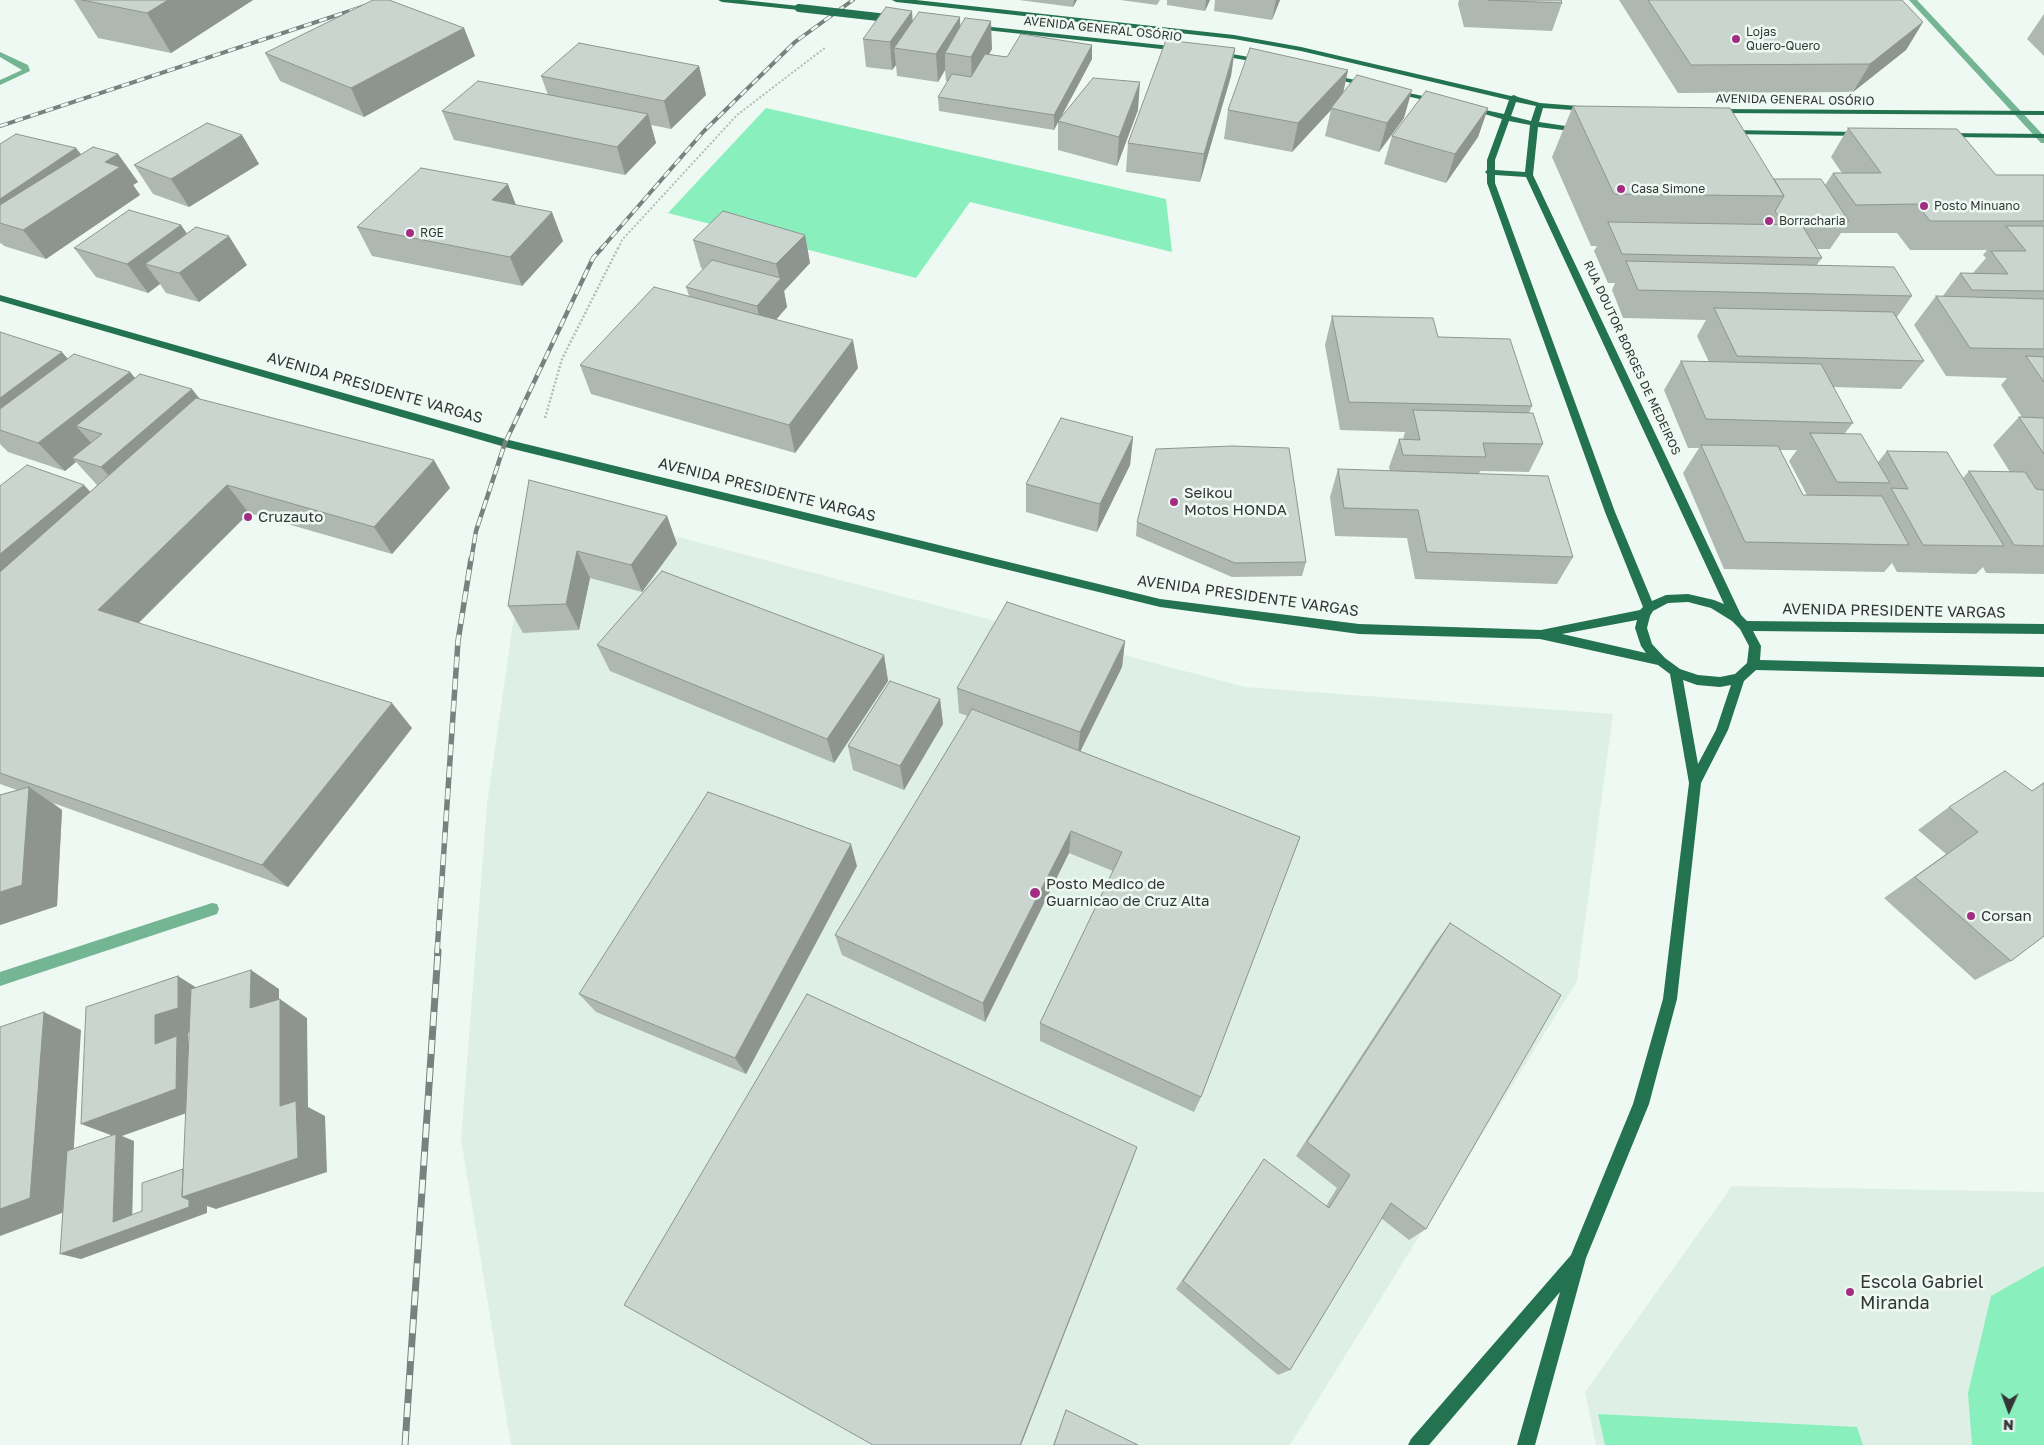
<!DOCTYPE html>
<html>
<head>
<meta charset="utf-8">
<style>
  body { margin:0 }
  #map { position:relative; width:2044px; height:1445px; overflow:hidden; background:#eff9f4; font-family:"Golos Text",sans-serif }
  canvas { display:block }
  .north { position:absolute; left:1984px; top:1385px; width:50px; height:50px; -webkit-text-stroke:4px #eff9f4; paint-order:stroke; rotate:182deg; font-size:14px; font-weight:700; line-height:20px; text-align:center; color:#323634 }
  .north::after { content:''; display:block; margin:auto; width:18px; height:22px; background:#323634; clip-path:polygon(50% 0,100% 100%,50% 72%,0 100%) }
</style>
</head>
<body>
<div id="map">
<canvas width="2044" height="1445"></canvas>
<div class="north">N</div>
</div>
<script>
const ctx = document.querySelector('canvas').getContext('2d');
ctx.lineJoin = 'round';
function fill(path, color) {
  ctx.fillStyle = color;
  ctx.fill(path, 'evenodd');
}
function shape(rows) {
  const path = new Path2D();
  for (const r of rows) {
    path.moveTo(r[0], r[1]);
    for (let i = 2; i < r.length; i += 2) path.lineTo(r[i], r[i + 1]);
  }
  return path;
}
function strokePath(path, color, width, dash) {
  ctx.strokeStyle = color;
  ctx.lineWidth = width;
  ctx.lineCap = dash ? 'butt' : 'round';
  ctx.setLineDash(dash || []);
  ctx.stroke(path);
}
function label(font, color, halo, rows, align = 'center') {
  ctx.font = font + ' "Golos Text",sans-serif';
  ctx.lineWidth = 5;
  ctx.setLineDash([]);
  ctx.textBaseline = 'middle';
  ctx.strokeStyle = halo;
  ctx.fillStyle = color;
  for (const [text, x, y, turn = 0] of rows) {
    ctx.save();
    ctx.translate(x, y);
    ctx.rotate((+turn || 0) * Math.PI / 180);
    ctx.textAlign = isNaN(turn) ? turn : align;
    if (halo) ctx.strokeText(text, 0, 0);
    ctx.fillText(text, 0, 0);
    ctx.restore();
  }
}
fill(shape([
  [531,498,1245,687,1613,714,1577,981,1290,1445,511,1445,461,1139,487,804],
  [1732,1186,2044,1192,2044,1445,1596,1445,1585,1392]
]), '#def0e6');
fill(shape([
  [766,108,1166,199,1172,252,970,202,916,278,668,213],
  [2044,1266,2044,1445,1972,1445,1968,1393,1991,1296],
  [1598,1414,1857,1427,1863,1445,1605,1445]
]), '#89f0bd');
strokePath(shape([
  [618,249,622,240,737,115,826,47]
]), '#b4bcb8', 2, [2, 2]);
strokePath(shape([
  [545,418,562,359,618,248]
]), '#b4bcb8', 2.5, [2, 2]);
fill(shape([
  [1909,0,1917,0,2044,136,2044,143,2041,143,1909,0],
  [0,52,28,65,30,71,0,85,0,80,22,70,0,57,0,52],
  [212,903,217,904,219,909,217,914,0,986,0,972,212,903]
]), '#74b594');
fill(shape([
  [718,0,743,0,799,6,803,8,799,10,722,2,718,0],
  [892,0,916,0,1234,35,1301,47,1511,96,1514,95,1518,97,1540,103,1591,107,1592,109,1588,111,1543,108,1539,122,1579,128,1583,130,1579,132,1538,127,1533,175,1741,615,1747,621,2044,624,2044,634,1753,631,1761,646,1760,660,2044,667,2044,677,1756,670,1744,681,1728,730,1701,783,1677,999,1649,1104,1586,1258,1535,1445,1517,1445,1560,1292,1429,1445,1408,1445,1411,1439,1571,1255,1633,1104,1663,999,1689,783,1670,674,1658,665,1540,639,1359,634,1160,607,505,447,0,301,0,295,505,439,1160,599,1359,624,1541,630,1640,610,1643,607,1605,512,1487,183,1487,174,1485,172,1487,170,1487,160,1502,119,1467,109,1471,107,1504,114,1509,100,1301,51,1234,39,896,2,892,0],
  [1516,102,1536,106,1531,121,1511,116,1516,102],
  [1509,121,1530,125,1525,172,1495,170,1495,160,1509,121],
  [1495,175,1526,177,1724,604,1714,600,1688,594,1666,595,1652,601,1615,512,1495,183,1495,175],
  [1688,602,1711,608,1732,621,1740,629,1749,646,1747,663,1735,674,1720,677,1698,675,1680,669,1665,658,1652,644,1647,628,1650,616,1653,611,1668,603,1688,602],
  [1637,620,1635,628,1641,646,1646,653,1562,634,1637,620],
  [1683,680,1697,685,1720,687,1731,685,1716,730,1698,764,1683,680],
  [973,25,1180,47,1184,49,1180,51,976,29,973,29,973,25],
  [1214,51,1261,59,1265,61,1261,63,1217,55,1213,53,1214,51],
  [1327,74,1369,83,1373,85,1369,87,1330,78,1327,78,1327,74],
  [1390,89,1437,99,1441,101,1437,103,1393,93,1390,93,1390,89],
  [1713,109,2044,111,2044,115,1716,113,1712,111,1713,109],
  [1726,130,1861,132,1865,134,1861,136,1729,134,1725,132,1726,130],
  [1943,133,2044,134,2044,138,1946,137,1943,137,1943,133]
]), '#237250');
const railFar3 = shape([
  [0,126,383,0],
  [601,249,704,131,795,42,853,0]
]);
const railFar2 = shape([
  [471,561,476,531,505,443,593,258,602,248]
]);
const railFar1 = shape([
  [437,953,458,641,471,559]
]);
const rail = shape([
  [405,1445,438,951]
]);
strokePath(railFar3, '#79807d', 4);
strokePath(railFar2, '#79807d', 4.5);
strokePath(railFar1, '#79807d', 5.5);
strokePath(rail, '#79807d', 7);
strokePath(railFar3, '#eff9f4', 2.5, [8]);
strokePath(railFar2, '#eff9f4', 3, [9]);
strokePath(railFar1, '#eff9f4', 4, [11]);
strokePath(rail, '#eff9f4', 5, [14]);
strokePath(shape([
  [799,8,896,19]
]), '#237250', 8);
fill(shape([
  [74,0,253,0,171,53,98,38],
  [1019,0,1077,0,1073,7],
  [1120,0,1160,0,1157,5],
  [1167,0,1210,0,1205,11,1167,5],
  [1215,0,1280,0,1272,20,1214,11],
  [1459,0,1561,0,1562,3,1552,31,1464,27,1458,4],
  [1619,0,1902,0,1923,22,1906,50,1853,92,1678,93],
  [2044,14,2044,56,2027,39],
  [913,20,960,27,992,49,989,54,1007,57,1092,45,1092,59,1059,121,1138,110,1117,166,1058,150,1058,121,1054,130,939,111,938,97,948,82,946,81,945,70,938,82,897,76,896,65,892,70,866,67,863,39],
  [464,28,475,56,364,117,280,81,265,53],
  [1235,48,1231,76,1200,182,1126,172,1128,143],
  [699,66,706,95,671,129,651,125,656,143,625,175,454,140,442,111,548,95,541,76],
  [1348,70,1343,93,1404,118,1379,152,1325,136,1331,110,1292,152,1224,139,1228,110],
  [1573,106,1774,179,1825,185,1833,173,1842,173,1831,157,1848,128,1996,175,2044,175,2044,574,1986,573,1983,567,1976,574,1897,572,1892,563,1884,572,1724,569,1683,473,1699,448,1688,448,1664,390,1681,361,1709,362,1697,336,1706,320,1623,318,1612,290,1615,283,1608,283,1594,251,1597,246,1591,246,1552,157],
  [1841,233,1897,233,1910,250,1987,250,1983,255,1986,258,1973,273,1960,273,1942,297,1936,296,1914,325,1946,376,2007,378,2001,385,2022,417,2019,417,1993,445,2010,472,1969,471,1963,478,1887,451,1878,462,1844,434,1853,423,1833,387,1901,389,1924,361,1897,317,1912,296,1816,266,1822,258,1817,249,1830,249],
  [1780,450,1797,450,1789,461,1807,495,1803,495],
  [1488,108,1478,137,1446,183,1384,164,1392,136],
  [242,135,259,164,189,207,153,194,134,165],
  [0,144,76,148,81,154,118,154,138,182,133,185,140,195,46,259,4,246,1,243,0,244],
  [516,205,563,241,522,286,372,256,357,227],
  [181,225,187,234,247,265,199,302,166,293,160,284,148,293,96,277,74,248],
  [805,235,810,263,784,291,787,307,776,319,858,368,795,453,591,394,580,365,689,296,686,287,703,269,701,268,693,240],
  [1332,316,1438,337,1532,406,1529,413,1543,444,1529,472,1480,471,1479,474,1573,557,1557,584,1415,579,1407,538,1335,536,1330,497,1338,469,1390,471,1389,467,1399,439,1403,439,1405,432,1340,430,1325,345],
  [0,332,68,359,130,372,135,378,200,399,450,488,392,554,249,513,139,623,412,728,288,887,53,803,62,810,57,906,0,925,0,795,17,790,0,784,0,486,90,492,97,485,76,462,65,471,8,452,0,444],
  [1133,437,1130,465,1097,532,1026,512,1026,484],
  [529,480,667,516,677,544,642,592,590,578,579,630,523,633,508,606],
  [1137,522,1306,562,1302,576,1232,577,1136,536],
  [1125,641,1122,667,1080,752,1300,837,1201,1097,1194,1112,1040,1041,1040,1023,1113,871,1069,853,985,1022,842,955,835,935,968,716,959,713,957,688],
  [597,645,884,655,888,681,834,763,610,671],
  [940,699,943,724,904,790,853,770,848,746],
  [2044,782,2044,936,2011,961,1975,980,1884,898,1946,854,1918,830,1949,807,2032,791],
  [857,866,746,1074,596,1012,579,994],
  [1450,923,1426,1229,1409,1240,1381,1218,1290,1370,1278,1375,1176,1289,1264,1159,1326,1206,1337,1188,1296,1156,1435,943],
  [1066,1410,1138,1445,1053,1445]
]), '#afb7b2');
fill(shape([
  [168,0,253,0,171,53,147,13],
  [1074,0,1077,0,1073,7],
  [1206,0,1210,0,1205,11],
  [1276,0,1280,0,1272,20],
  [912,11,914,39,894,48,896,65,892,70,890,42],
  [960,17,961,45,945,53,945,70,938,82,936,54],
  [991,21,992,49,972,85,971,57],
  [1923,22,1906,50,1853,92,1870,64],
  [464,28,475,56,364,117,351,88],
  [1092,45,1092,59,1054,130,1054,115],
  [1235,48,1231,76,1200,182,1204,154],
  [699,66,706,95,671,129,664,101],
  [1348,70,1342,98,1331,108,1331,110,1292,152,1298,123],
  [1140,82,1138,110,1117,166,1119,137],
  [1412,90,1404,118,1379,152,1387,123],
  [1488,108,1478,137,1446,183,1455,154],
  [648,114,656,143,625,175,617,147],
  [242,135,259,164,189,207,171,179],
  [76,148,97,177,0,223,0,199],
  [118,154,138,182,133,185,140,195,46,259,23,230,105,162],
  [508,184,519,213,492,200],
  [552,212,563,241,522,286,510,257],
  [181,225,201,254,145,264,160,284,148,293,127,264],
  [805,235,810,263,784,291,787,307,763,335,757,306,780,280,776,264],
  [229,236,247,265,199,302,179,273],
  [853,340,858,368,795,453,789,425],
  [62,352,86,380,0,419,0,398],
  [130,372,153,401,102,434,76,426,95,447,72,458,76,462,65,471,38,443],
  [192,389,214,417,126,495,101,467],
  [1133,437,1130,465,1097,532,1100,504],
  [434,460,450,488,392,554,374,527],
  [84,485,110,513,0,607,0,554],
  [227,485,249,513,125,636,98,610],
  [667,516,677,544,642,592,631,565],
  [577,551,590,578,579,630,566,604],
  [1125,641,1122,667,1078,756,1080,732],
  [884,655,888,681,834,763,827,739],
  [940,699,943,724,904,790,900,766],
  [392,703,412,728,288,887,262,865],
  [29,787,62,810,57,906,0,925,0,892],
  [1071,831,1069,853,985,1022,983,1003],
  [851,844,857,866,746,1074,735,1058],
  [251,970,279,989,279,1026,250,1008],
  [178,976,208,995,209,1026,188,1033,188,1042,208,1053,209,1105,122,1136,134,1141,132,1228,182,1197,280,1106,280,999,307,1018,308,1107,325,1116,327,1172,216,1209,207,1206,207,1213,81,1259,60,1254,113,1222,116,1137,81,1124,155,1044,155,1015],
  [44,1012,81,1030,70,1210,0,1236,0,1209],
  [1137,1147,1132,1161,1021,1445,1020,1445]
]), '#8e9591');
const building = shape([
  [82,0,168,0,147,13,82,0],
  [373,0,389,0,464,28,351,88,265,53,373,0],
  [1488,0,1561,0,1562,3,1488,0],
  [1648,0,1902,0,1923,22,1870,64,1691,65,1648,0],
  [886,7,912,11,890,42,863,39,886,7],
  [919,12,960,17,936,54,894,48,919,12],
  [965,18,991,21,971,57,945,53,965,18],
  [1021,34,1092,45,1054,115,938,97,952,74,971,77,985,54,1007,57,1021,34],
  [1166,40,1235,48,1204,154,1128,143,1166,40],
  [579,43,699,66,664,101,541,76,579,43],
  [1250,48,1348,70,1298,123,1228,110,1250,48],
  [1357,75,1412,90,1387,123,1331,108,1357,75],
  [1093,78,1140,82,1119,137,1058,121,1093,78],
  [478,81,648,114,617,147,442,111,478,81],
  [1426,91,1488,108,1455,154,1392,136,1426,91],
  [1573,106,1730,108,1784,196,1614,194,1573,106],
  [207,123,242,135,171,179,134,165,207,123],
  [1848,128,1957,129,1996,175,2044,175,2044,221,1930,221,1917,204,1856,205,1833,173,1881,173,1848,128],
  [16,134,76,148,0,199,0,144,16,134],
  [93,147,118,154,105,162,120,167,23,230,0,223,0,205,93,147],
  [421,168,508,184,492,200,552,212,510,257,357,227,421,168],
  [1774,179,1821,179,1849,221,1781,220,1775,211,1784,196,1774,179],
  [129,210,181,225,127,264,74,248,129,210],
  [723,211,805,235,776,264,693,240,723,211],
  [1608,222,1802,225,1822,258,1622,254,1608,222],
  [2006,226,2044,226,2044,291,1972,290,1960,273,2008,274,1991,251,2026,251,2006,226],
  [196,227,229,236,179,273,145,264,196,227],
  [712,260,781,278,757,306,686,287,712,260],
  [1626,261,1894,267,1912,296,1638,290,1626,261],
  [654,287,853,340,789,425,580,365,654,287],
  [1936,296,2044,299,2044,349,1970,348,1936,296],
  [1714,308,1893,312,1924,361,1737,356,1714,308],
  [1332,316,1433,318,1438,337,1510,339,1532,406,1349,402,1332,316],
  [0,332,62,352,0,398,0,332],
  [74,354,130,372,38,443,0,430,0,409,74,354],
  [2026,356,2044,357,2044,382,2026,356],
  [1681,361,1821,364,1853,423,1706,419,1681,361],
  [140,374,192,389,101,467,72,458,102,434,76,426,140,374],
  [196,398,434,460,374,527,227,485,98,610,392,703,262,865,0,773,0,572,196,398],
  [1413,410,1533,413,1543,444,1483,443,1486,457,1403,455,1399,439,1420,440,1413,410],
  [2019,417,2044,418,2044,454,2019,417],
  [1061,418,1133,437,1100,504,1026,484,1061,418],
  [1810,433,1861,434,1890,483,1837,482,1810,433],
  [1701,445,1778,446,1803,495,1882,496,1909,545,1745,542,1701,445],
  [1232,446,1289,448,1306,562,1235,563,1137,522,1156,449,1232,446],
  [1887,451,1947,452,2004,546,1923,545,1891,488,1908,489,1887,451],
  [27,465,84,485,0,554,0,486,27,465],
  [1338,469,1548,476,1573,557,1427,552,1418,510,1344,508,1338,469],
  [1969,471,2025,472,2036,489,2044,490,2044,546,2014,545,1969,471],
  [529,480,667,516,631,565,577,551,566,604,508,606,529,480],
  [662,571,884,655,827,739,597,645,662,571],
  [1007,602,1125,641,1080,732,957,688,1007,602],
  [890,681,940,699,900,766,848,746,890,681],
  [972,709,1300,837,1201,1097,1040,1023,1122,852,1071,831,983,1003,835,935,972,709],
  [2005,771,2032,791,2044,783,2044,936,2011,961,1915,877,1978,832,1949,807,2005,771],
  [29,787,22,885,0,892,0,795,29,787],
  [708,792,851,844,735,1058,579,994,708,792],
  [1450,923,1561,995,1426,1229,1391,1203,1290,1370,1183,1281,1264,1159,1329,1208,1350,1175,1307,1142,1450,923],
  [251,970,250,1008,280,999,280,1106,296,1101,298,1158,182,1197,191,989,251,970],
  [178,976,178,1008,155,1015,155,1044,177,1036,176,1089,81,1124,86,1007,178,976],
  [807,994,1137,1147,1020,1445,873,1445,624,1305,807,994],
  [44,1012,30,1198,0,1209,0,1027,44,1012],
  [116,1134,113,1222,142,1211,142,1183,183,1169,182,1197,189,1200,189,1207,60,1254,67,1151,116,1134],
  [1066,1410,1138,1445,1054,1445,1066,1410]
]);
fill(building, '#cbd5cf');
strokePath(building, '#8e9591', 1);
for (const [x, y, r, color] of [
  [1736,39,5,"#a42d84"],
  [1621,189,5,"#a42d84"],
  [1924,206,5,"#a42d84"],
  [1769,221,5,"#a42d84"],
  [410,233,5,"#a42d84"],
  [1174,502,5,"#a42d84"],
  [248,517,5,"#a42d84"],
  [1035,893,6,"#a42d84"],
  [1971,916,5,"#a42d84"],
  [1850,1292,5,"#a42d84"]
]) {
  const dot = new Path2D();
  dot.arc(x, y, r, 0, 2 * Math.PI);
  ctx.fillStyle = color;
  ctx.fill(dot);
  strokePath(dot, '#eff9f4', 2);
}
label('12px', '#323634', '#eff9f4', [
  ["AVENIDA GENERAL OSÓRIO",1103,29,6],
  ["AVENIDA GENERAL OSÓRIO",1795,100,1],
  ["RUA DOUTOR BORGES DE MEDEIROS",1632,358,65]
]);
label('12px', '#323634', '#eff9f4', [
  ["Lojas",1746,32],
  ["Quero-Quero",1746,46],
  ["Casa Simone",1631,189],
  ["Posto Minuano",1934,206],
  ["Borracharia",1779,221],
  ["RGE",420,233]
], 'left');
label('15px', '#323634', '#eff9f4', [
  ["AVENIDA PRESIDENTE VARGAS",375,388,16],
  ["AVENIDA PRESIDENTE VARGAS",767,490,14],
  ["AVENIDA PRESIDENTE VARGAS",1248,596,8],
  ["AVENIDA PRESIDENTE VARGAS",1894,611,1]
]);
label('15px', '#323634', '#eff9f4', [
  ["Seikou",1184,493],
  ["Motos HONDA",1184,510],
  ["Cruzauto",258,517],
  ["Posto Medico de",1046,884],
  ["Guarnicao de Cruz Alta",1046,901],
  ["Corsan",1981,916]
], 'left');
label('18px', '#323634', '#eff9f4', [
  ["Escola Gabriel",1860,1282],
  ["Miranda",1860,1303]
], 'left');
</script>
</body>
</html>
